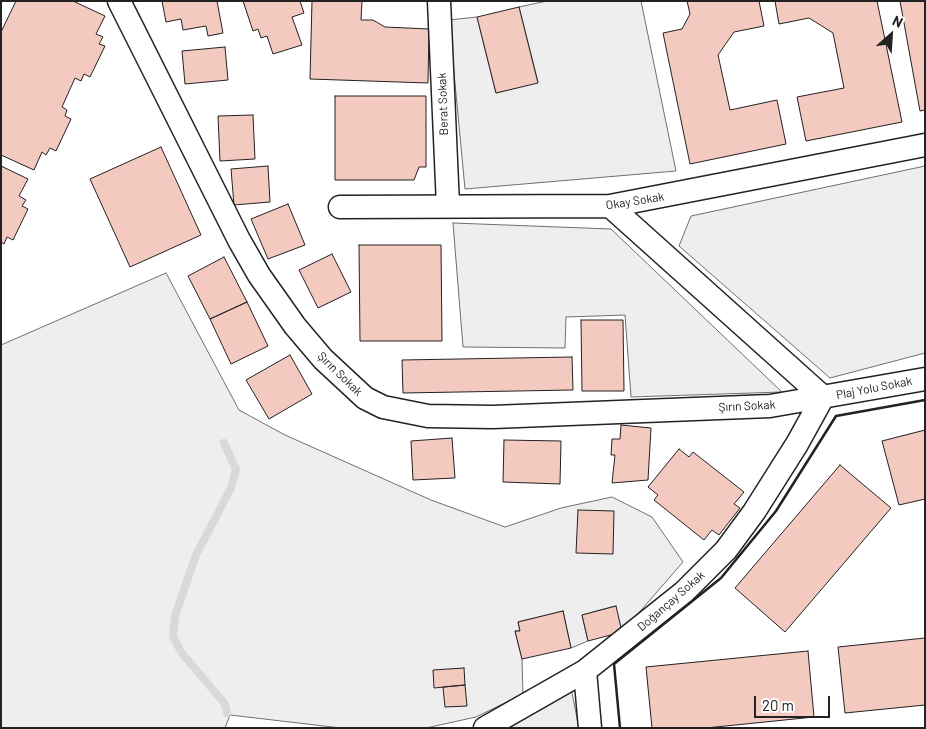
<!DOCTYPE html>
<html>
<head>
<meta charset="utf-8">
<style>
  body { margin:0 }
  #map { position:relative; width:926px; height:729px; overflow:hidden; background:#fff; font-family:Barlow,sans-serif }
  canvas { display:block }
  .frame { position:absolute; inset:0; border:2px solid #222; pointer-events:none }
  .north { position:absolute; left:866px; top:10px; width:50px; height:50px; -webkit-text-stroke:4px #fff; paint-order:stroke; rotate:26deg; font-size:14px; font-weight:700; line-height:20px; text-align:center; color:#222 }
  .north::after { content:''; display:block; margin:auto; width:18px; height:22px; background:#222; clip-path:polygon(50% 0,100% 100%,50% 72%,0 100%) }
  .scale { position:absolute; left:754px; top:696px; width:76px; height:22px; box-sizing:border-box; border:2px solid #222; border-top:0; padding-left:6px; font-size:15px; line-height:18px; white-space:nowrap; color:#222; -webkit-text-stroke:4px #fff; paint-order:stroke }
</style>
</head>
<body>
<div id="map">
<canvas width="926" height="729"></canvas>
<div class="frame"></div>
<div class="north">N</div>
<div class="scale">20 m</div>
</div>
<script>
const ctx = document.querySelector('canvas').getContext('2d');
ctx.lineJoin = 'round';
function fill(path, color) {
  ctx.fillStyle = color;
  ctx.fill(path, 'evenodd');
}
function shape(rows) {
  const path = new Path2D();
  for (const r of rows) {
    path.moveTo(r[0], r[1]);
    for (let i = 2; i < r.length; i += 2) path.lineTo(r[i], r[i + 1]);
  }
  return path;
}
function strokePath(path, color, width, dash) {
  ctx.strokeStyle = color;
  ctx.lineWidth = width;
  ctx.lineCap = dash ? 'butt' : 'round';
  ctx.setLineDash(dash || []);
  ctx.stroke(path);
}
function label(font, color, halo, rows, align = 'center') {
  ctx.font = font + ' Barlow,sans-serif';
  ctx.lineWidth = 4;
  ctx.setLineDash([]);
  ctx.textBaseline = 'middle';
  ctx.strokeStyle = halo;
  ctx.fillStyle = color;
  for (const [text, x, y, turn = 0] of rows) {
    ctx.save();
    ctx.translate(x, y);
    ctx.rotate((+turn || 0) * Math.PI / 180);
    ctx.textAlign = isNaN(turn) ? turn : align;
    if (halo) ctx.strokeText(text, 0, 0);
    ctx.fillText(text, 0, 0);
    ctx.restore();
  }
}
const green = shape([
  [547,1,641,1,676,171,465,189,449,20,477,17,496,93,538,82,519,7,547,1],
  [925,166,925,353,830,378,679,246,691,216,925,166],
  [453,223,611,229,782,392,631,397,625,315,566,317,565,348,463,347,453,223],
  [166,273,239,410,285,435,431,500,505,527,561,508,612,497,652,517,683,562,622,632,615,606,582,615,588,641,571,648,563,611,518,622,520,631,515,631,522,659,523,694,476,717,426,728,341,728,230,715,225,728,1,728,1,345,166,273],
  [571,688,579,728,501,728,571,688]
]);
fill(green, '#eee');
strokePath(green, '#6f6f6f', 1);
strokePath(shape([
  [224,443,236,469,231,488,196,555,175,616,173,636,181,652,225,704,227,713]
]), '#d9d9d9', 8);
const building = shape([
  [16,1,73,1,105,16,96,34,103,37,99,44,105,46,90,77,84,74,81,81,75,78,62,107,67,110,65,116,71,119,56,151,50,148,46,155,42,152,34,170,1,155,1,32,16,1],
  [162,1,217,1,223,33,208,36,206,26,183,30,181,19,166,22,162,1],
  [243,1,300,1,304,13,292,17,302,45,273,54,267,36,261,38,258,29,253,31,243,1],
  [312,1,362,1,361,20,373,20,385,27,429,29,428,83,310,79,312,1],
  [687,1,759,1,764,26,734,32,718,55,730,110,777,100,786,144,690,164,663,33,682,29,690,14,687,1],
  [775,1,877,1,902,122,806,141,797,97,844,88,833,33,809,18,779,24,775,1],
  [900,1,925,1,925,110,920,111,900,1],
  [519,7,538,83,496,93,477,17,519,7],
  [225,47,228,80,185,84,182,51,225,47],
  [335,96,426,96,426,167,419,167,414,180,335,180,335,96],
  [253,115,255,159,220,161,218,116,253,115],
  [161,147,201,235,130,267,90,179,161,147],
  [1,166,28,179,19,196,26,200,22,206,28,209,13,240,7,237,4,244,1,242,1,166],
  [268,166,270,202,234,205,231,169,268,166],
  [288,204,305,245,268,259,251,219,288,204],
  [359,245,441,245,442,341,360,341,359,245],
  [332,254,351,292,318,308,299,270,332,254],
  [224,257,247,302,210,319,188,276,224,257],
  [247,302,268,346,231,364,210,319,247,302],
  [581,320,623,320,624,391,582,391,581,320],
  [290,355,312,394,269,419,246,380,290,355],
  [572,357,573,390,403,393,402,360,572,357],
  [621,425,651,428,648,480,612,483,615,455,611,455,612,439,620,439,621,425],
  [925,430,925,499,899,505,882,441,925,430],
  [452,438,455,478,413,480,411,441,452,438],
  [504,440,561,441,560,484,503,482,504,440],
  [679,449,689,457,693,452,744,492,734,504,740,508,719,535,712,530,704,540,654,500,658,495,648,487,679,449],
  [840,465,891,508,785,632,735,588,840,465],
  [578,510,614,511,613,554,576,553,578,510],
  [616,606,622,632,588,641,582,615,616,606],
  [563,611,571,648,522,659,515,631,520,631,518,622,563,611],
  [925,638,925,705,845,713,838,647,925,638],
  [808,651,814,717,706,728,652,728,646,667,808,651],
  [464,668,465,685,434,688,433,670,464,668],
  [465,685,467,706,445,707,443,687,465,685]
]);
fill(building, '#f3c9c0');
strokePath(building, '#222', 1);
const minor = shape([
  [119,1,239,240,259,275,295,326,323,359,365,398,383,407,428,416,493,417,770,406,925,379],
  [439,1,448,206],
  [610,206,823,397],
  [340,207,610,206,925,145],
  [585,671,590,728],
  [485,728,585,671,684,592,726,550,754,512,797,444,823,397]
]);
strokePath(minor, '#222', 25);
strokePath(minor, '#fff', 22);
strokePath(shape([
  [620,728,614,664,721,578,776,511,836,416,925,400]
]), '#222', 2.5);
label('12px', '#222', '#fff', [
  ["Berat Sokak",443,104,-92],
  ["Okay Sokak",635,201,-9],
  ["Şırın Sokak",340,374,44],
  ["Plaj Yolu Sokak",874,388,-11],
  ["Şırın Sokak",747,406,-3],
  ["Doğançay Sokak",671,601,-41]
]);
</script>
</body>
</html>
